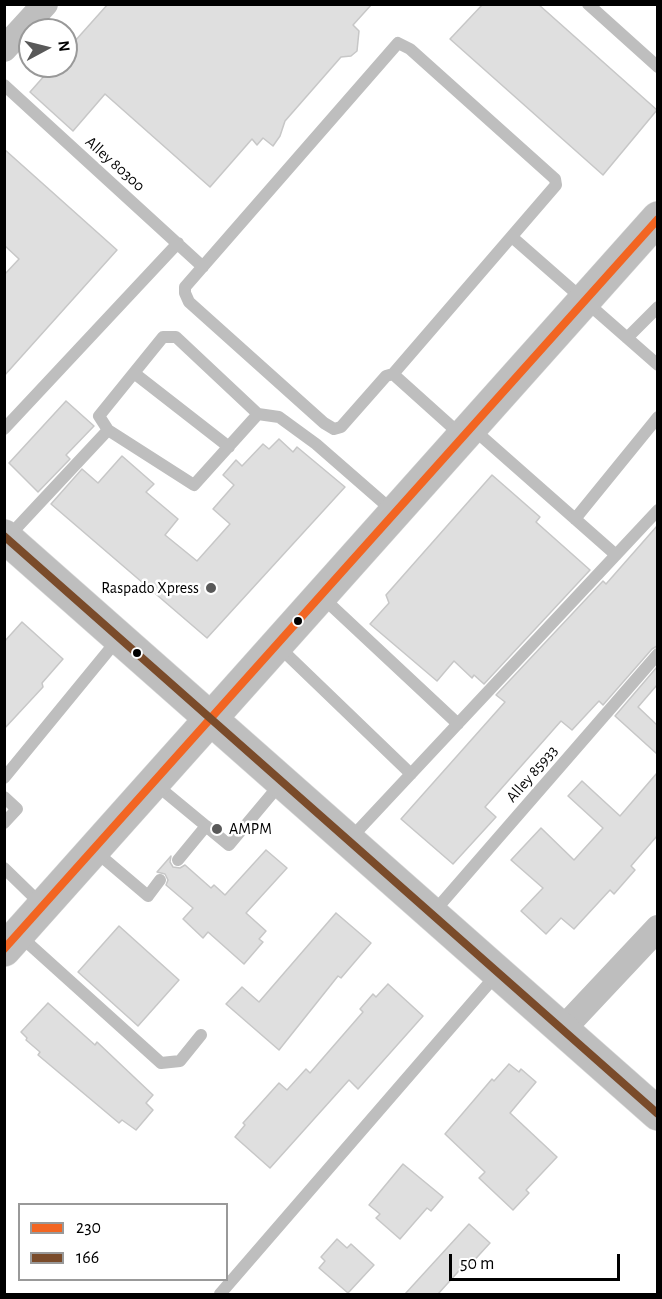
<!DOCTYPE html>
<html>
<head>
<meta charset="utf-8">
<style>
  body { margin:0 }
  #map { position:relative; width:662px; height:1299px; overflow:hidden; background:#fff; font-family:"Alegreya Sans",sans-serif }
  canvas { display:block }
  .frame { position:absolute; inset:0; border:6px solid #000; pointer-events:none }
  .legend { position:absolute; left:18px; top:1203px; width:210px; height:78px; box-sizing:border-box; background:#fff; border:2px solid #999; margin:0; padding:8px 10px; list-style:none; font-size:18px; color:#000 }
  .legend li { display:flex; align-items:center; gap:12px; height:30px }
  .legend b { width:30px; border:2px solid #999 }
  .north { position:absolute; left:18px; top:18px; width:60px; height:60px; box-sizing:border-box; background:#fff; border:2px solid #999; border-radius:50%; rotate:83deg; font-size:16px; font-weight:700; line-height:24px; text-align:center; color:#000 }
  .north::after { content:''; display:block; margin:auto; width:21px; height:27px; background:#595959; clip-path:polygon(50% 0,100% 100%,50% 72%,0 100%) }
  .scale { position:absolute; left:449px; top:1254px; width:171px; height:27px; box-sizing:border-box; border:3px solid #000; border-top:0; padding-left:8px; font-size:18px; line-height:21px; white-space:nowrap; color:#000; -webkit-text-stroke:4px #fff; paint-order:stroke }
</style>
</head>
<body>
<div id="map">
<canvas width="662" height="1299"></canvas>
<div class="frame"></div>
<ul class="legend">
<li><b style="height:8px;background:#f26522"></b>230</li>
<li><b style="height:8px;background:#7a4b2a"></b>166</li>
</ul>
<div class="north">N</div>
<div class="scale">50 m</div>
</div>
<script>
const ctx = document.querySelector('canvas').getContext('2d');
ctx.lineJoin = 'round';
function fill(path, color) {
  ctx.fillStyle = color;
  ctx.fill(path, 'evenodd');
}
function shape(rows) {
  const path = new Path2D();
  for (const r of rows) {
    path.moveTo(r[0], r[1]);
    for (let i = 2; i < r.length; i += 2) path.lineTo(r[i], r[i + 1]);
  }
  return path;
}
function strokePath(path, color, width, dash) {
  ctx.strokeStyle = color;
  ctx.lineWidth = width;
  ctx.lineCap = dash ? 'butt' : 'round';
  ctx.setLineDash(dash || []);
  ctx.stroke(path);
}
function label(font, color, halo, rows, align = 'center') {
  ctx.font = font + ' "Alegreya Sans",sans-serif';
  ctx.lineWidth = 5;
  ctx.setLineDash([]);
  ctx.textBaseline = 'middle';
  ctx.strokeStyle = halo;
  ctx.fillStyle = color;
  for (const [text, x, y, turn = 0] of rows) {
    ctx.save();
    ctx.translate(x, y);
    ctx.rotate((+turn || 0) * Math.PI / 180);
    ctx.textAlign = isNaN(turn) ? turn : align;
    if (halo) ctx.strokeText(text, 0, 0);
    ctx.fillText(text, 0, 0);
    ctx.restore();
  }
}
const building = shape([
  [108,4,372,4,353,25,359,31,357,51,351,56,341,57,285,121,280,136,273,146,263,138,257,145,252,139,210,187,105,94,73,131,30,92,53,66,66,66,66,51,108,4],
  [483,4,538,4,657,110,603,175,450,39,483,4],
  [4,149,117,250,4,376,4,275,19,259,4,245,4,149],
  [66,401,94,426,66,455,70,459,38,492,9,463,66,401],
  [279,439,293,452,297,447,345,487,207,638,51,504,82,469,98,483,122,456,154,484,146,492,178,519,165,535,197,561,230,524,213,509,234,485,223,475,236,460,242,466,263,444,269,449,279,439],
  [492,475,540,517,536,522,590,570,484,684,474,675,472,678,454,661,437,681,370,624,389,603,386,595,492,475],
  [657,526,657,646,652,649,603,705,599,701,572,730,561,721,485,807,496,817,453,864,401,819,505,702,496,695,603,581,606,584,657,526],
  [22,622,63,659,42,683,43,687,4,729,4,642,22,622],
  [657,667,657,685,638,707,657,725,657,754,615,716,657,667],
  [657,773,657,836,631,866,635,870,614,894,610,890,574,929,561,918,546,934,521,911,543,888,511,860,541,828,574,860,603,828,568,796,582,781,620,816,657,773],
  [266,850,287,868,246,913,266,931,259,939,263,942,244,964,208,932,203,938,183,919,193,908,166,885,168,880,165,874,157,872,171,856,170,862,173,867,180,868,185,865,211,888,214,885,225,895,266,850],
  [336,913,371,943,341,978,338,976,279,1050,226,1004,242,987,259,1002,336,913],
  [119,926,179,980,138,1026,78,972,119,926],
  [388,984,423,1016,358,1089,349,1080,270,1168,235,1137,245,1125,243,1123,279,1083,287,1090,306,1069,310,1073,363,1012,360,1009,373,994,376,997,388,984],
  [48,1003,95,1045,97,1042,153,1095,146,1103,153,1110,136,1130,122,1120,119,1123,38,1055,40,1052,26,1040,27,1038,21,1032,48,1003],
  [509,1064,519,1072,521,1069,536,1082,510,1113,557,1157,526,1190,529,1193,513,1210,479,1178,485,1172,445,1134,492,1079,494,1081,509,1064],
  [403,1164,443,1197,431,1211,427,1208,400,1239,376,1218,380,1214,369,1205,403,1164],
  [469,1224,490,1243,469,1266,466,1263,438,1294,405,1294,469,1224],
  [337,1239,347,1248,351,1244,374,1265,348,1293,319,1268,325,1261,321,1257,337,1239]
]);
fill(building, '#dfdfdf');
strokePath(building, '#c7c7c7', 1.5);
const primary = shape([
  [4,536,658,1114],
  [4,950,658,218]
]);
strokePath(primary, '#dbdbdb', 34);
strokePath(shape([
  [588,4,658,67],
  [4,85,203,267],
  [512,237,658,365],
  [627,338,658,307],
  [134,373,229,447],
  [393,374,556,185,555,179,410,49,398,43,185,287,185,293,189,302,324,423,334,429,341,427,386,376,393,374,462,436],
  [472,428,616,555],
  [4,429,178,243],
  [108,430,194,485,258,414],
  [575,519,658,417],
  [8,537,108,430,99,416,163,337,176,337,258,414,279,417,316,444,394,512],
  [321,596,458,724],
  [278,646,411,774],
  [4,778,118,639],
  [154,783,206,826],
  [4,797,17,809,4,823],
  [349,840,658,510],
  [95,851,148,896,160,880],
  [178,860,206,826,229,845,281,783],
  [4,868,42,905],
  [432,914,658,654],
  [19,935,161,1063,180,1061,201,1035],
  [220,1294,497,974]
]), '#bebebe', 12);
strokePath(shape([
  [4,49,45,4],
  [563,1029,658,928]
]), '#bebebe', 26);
strokePath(primary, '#bebebe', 33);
strokePath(shape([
  [4,949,658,219]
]), '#f26522', 8);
strokePath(shape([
  [4,536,658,1114]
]), '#7a4b2a', 8);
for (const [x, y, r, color] of [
  [211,588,6,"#595959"],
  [298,621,5,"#000"],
  [137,653,5,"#000"],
  [217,829,6,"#595959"]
]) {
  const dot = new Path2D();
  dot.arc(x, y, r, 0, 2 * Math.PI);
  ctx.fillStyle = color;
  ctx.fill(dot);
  strokePath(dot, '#fff', 2);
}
label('16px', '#000', '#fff', [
  ["Alley 80300",115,164,42],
  ["Alley 85933",532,774,-49]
]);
label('16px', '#000', '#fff', [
  ["Raspado Xpress",199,588],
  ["AMPM",229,829,"left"]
], 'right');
</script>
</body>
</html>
